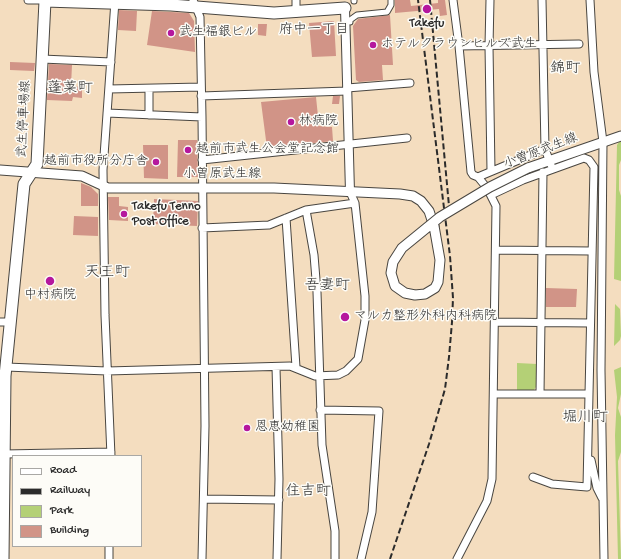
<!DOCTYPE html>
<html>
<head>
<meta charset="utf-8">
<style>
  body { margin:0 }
  #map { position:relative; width:621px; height:559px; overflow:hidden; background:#f4ddbf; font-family:"Gochi Hand",sans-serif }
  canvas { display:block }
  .legend { position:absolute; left:12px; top:455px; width:130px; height:92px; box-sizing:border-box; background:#fdfcf7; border:1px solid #a9a8a5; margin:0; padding:5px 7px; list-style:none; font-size:12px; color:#2b2b2b }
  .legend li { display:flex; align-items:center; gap:8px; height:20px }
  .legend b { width:20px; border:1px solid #a9a8a5 }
</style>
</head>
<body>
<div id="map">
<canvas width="621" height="559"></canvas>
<ul class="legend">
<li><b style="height:5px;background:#fff"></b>Road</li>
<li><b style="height:5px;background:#2b2b2b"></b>Railway</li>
<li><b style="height:11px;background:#b4d076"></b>Park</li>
<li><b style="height:11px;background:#d19487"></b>Building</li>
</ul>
</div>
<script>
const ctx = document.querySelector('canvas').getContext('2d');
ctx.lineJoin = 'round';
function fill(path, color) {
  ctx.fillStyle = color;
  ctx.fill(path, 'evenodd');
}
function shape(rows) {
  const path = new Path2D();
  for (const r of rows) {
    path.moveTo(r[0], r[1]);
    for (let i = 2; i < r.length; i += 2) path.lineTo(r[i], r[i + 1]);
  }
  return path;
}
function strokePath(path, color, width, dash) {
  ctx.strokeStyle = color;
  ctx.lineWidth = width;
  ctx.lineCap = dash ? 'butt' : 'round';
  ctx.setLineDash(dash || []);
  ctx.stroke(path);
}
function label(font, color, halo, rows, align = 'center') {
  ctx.font = font + ' "Gochi Hand","Klee One",sans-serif';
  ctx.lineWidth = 3;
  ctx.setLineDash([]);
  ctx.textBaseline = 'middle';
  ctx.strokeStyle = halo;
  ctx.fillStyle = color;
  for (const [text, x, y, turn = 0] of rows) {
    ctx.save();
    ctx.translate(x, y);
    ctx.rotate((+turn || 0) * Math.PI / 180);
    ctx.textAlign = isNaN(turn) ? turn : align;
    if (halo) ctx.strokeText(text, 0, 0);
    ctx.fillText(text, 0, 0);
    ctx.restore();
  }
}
fill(shape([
  [619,142,621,142,621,160,619,165,619,190,621,196,621,281,614,279,617,145],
  [615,304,620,309,621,336,620,340,614,346],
  [517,363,537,364,536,387,533,391,517,390],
  [621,367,621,394,618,408,621,417,621,452,618,461,621,559,618,559,615,435,617,397,614,370]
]), '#b4d076');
fill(shape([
  [395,0,410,0,411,6,438,3,438,0,445,0,447,15,440,16,439,9,395,13],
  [119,10,137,11,136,31,118,30],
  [152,11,189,13,194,21,195,52,147,45],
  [390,15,393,65,382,65,383,80,359,82,356,80,353,26,358,19],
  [334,21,336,56,312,57,309,23],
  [258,24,267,24,266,36,258,35],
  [10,62,35,63,34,71,10,70],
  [49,64,72,65,71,86,82,87,82,98,73,97,72,101,47,100],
  [333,96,340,96,339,104,332,104],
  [316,97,319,126,332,127,333,141,267,148,261,102],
  [178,140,197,140,198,177,177,177],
  [143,145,168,145,168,179,144,178],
  [81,183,91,187,98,194,98,206,81,206],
  [108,197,119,197,119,206,128,207,128,221,109,220],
  [154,199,198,201,197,226,153,224],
  [74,216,98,217,98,236,73,235],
  [546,288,577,289,576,307,546,307]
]), '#d19487');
const pedestrian = shape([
  [354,0,354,1],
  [350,22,350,20,357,15,387,12,391,5,391,0]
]);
const minor = shape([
  [28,0,45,0],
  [193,0,200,17,202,117,205,426,202,559],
  [296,0,296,13],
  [453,0,459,46,471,172,473,175,478,177,545,149],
  [490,0,489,46,491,171],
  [542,0,545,149,551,165],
  [590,0,594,72,603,142,601,370,604,559],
  [459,46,579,44],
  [42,59,111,62],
  [347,88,410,83],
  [109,89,201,87],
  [149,89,149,115],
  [201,96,347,91],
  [107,113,202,117],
  [202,160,407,138],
  [491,195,523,180,584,158,589,160,594,167,589,394,494,394],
  [306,210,314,255,317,292,322,445,335,531,335,559],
  [286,218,296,367],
  [202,228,269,225,306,210,355,203],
  [496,250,591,251],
  [0,322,10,322],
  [495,322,590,323],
  [6,367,107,371,290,366,315,376,338,375,346,371,358,359,365,320,365,296,355,203,350,192],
  [276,367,279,479,277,559],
  [540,394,543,172],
  [320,410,379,411,372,512,361,559],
  [4,454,111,452],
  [111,456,105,315,103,170,115,1],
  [591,460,597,488,602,498],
  [533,477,552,484,587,487,589,394],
  [204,499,279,500],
  [109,559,109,546],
  [457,559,487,501,492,479,496,206,487,188,478,177]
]);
const tertiary = shape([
  [345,8,350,192]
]);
const secondary = shape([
  [528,168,621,136],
  [0,170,82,176,108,188,274,188,400,194,413,196,421,201,429,211,434,226]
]);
const primary = shape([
  [3,559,5,376,24,184,37,164,45,1,171,5,274,13,345,8]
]);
strokePath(pedestrian, '#494641', 7);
strokePath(minor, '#494641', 9);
strokePath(tertiary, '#494641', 10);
strokePath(secondary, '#494641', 11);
strokePath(primary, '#494641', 13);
strokePath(pedestrian, '#fff', 5);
strokePath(minor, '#fff', 7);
strokePath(tertiary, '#fff', 8);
strokePath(secondary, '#fff', 9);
strokePath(primary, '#fff', 11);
strokePath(shape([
  [430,0,450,217],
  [390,559,429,444,445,389,449,357,452,322,453,298,450,256,418,0]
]), '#2b2b2b', 2, [6, 3]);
const secondaryBridge = shape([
  [434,226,440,260,438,282,435,288,425,294,415,295,405,293,395,286,391,273,393,262,402,248,440,217,490,187,528,168]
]);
strokePath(secondaryBridge, '#494641', 11, []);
strokePath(secondaryBridge, '#fff', 9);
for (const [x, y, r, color] of [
  [427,9,5,"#b5179e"],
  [171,33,4,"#b5179e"],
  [373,45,4,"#b5179e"],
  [291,122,4,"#b5179e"],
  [188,150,4,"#b5179e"],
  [156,162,4,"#b5179e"],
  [124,214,4,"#b5179e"],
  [50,281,5,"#b5179e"],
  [345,317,5,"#b5179e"],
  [247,428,4,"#b5179e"]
]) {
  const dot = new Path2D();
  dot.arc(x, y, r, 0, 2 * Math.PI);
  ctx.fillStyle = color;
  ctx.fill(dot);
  strokePath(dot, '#fdfcf7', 1.5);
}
label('13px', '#2b2b2b', '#fdfcf7', [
  ["Takefu",427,24,"center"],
  ["武生福銀ビル",179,33],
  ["ホテルクラウンヒルズ武生",381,45],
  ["林病院",299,122],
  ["越前市武生公会堂記念館",196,150],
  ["越前市役所分庁舎",148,162,"right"],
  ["Takefu Tenno",132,207],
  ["Post Office",132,222],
  ["中村病院",50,296,"center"],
  ["マルカ整形外科内科病院",354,317],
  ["恩恵幼稚園",255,428]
], 'left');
label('13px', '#2b2b2b', '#fdfcf7', [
  ["武生停車場線",25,119,-87],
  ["小曽原武生線",541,152,-21],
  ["小曽原武生線",222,175]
]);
label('14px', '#2b2b2b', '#fdfcf7', [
  ["府中一丁目",314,31]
]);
label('15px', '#2b2b2b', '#fdfcf7', [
  ["錦町",565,70],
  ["蓬莱町",70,90],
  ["天王町",107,274],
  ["吾妻町",327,287],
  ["堀川町",585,419],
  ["住吉町",308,493]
]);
</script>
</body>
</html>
